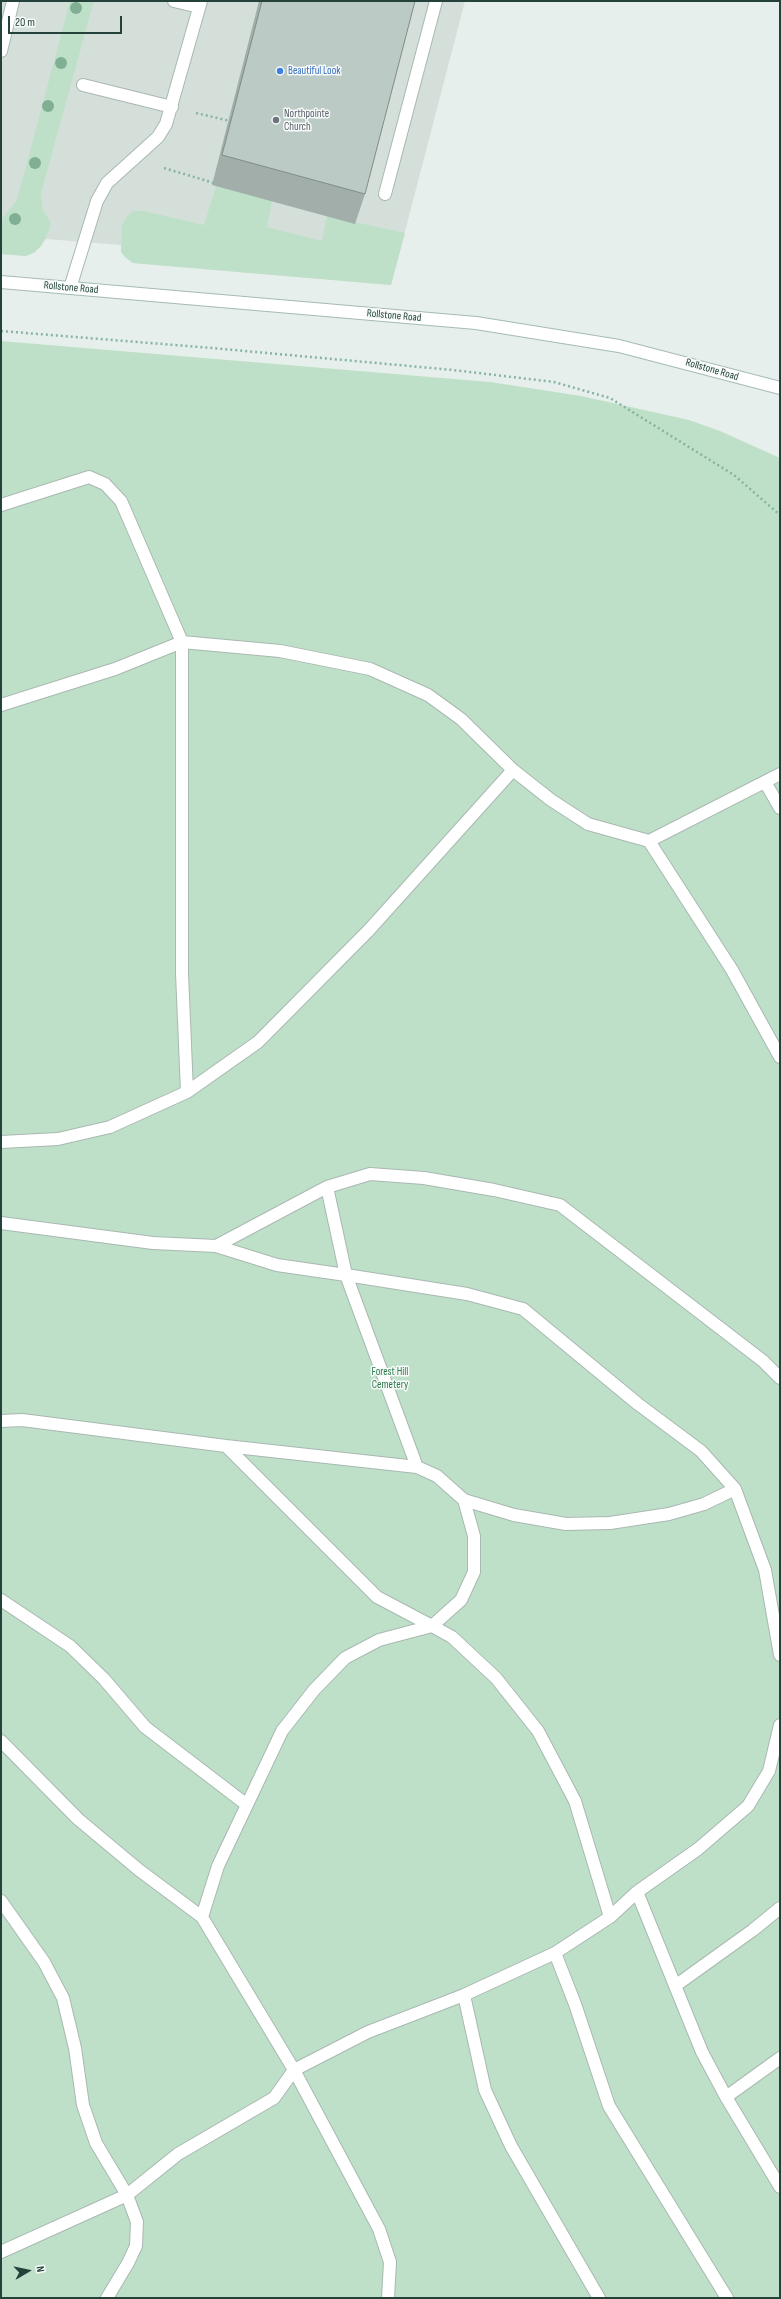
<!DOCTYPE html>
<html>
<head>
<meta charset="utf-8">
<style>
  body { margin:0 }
  #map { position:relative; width:781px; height:2299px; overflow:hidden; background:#e6efeb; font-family:"Sofia Sans Condensed",sans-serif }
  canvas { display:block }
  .frame { position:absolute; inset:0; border:2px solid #24423a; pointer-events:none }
  .north { position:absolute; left:8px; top:2251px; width:40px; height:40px; -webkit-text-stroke:3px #f7fbf9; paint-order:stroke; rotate:81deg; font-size:11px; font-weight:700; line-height:16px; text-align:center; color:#24423a }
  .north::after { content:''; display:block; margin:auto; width:14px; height:18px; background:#24423a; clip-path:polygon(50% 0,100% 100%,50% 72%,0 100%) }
  .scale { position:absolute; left:8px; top:16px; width:114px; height:18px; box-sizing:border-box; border:2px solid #24423a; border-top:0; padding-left:5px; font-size:12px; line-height:14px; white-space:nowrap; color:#24423a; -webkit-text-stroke:3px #f7fbf9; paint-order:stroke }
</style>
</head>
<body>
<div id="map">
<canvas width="781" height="2299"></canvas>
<div class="frame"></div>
<div class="north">N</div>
<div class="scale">20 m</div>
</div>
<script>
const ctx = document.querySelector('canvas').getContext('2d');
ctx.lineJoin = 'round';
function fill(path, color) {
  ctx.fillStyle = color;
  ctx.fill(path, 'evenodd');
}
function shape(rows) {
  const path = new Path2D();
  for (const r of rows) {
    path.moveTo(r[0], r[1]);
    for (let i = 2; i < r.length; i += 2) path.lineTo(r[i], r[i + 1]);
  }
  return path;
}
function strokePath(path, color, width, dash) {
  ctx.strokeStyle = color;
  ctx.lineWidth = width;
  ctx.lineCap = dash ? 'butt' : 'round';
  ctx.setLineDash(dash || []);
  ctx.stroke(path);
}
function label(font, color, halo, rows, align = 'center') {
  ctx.font = font + ' "Sofia Sans Condensed",sans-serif';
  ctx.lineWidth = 3;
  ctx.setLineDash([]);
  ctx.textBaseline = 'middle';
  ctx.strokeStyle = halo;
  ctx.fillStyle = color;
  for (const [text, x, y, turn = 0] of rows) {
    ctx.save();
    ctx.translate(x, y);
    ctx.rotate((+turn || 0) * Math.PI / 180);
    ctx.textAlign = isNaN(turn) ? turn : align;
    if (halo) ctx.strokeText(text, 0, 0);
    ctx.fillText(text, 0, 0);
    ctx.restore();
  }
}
fill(shape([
  [1,1,465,1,391,285,133,263,125,257,121,252,121,245,46,239,35,252,26,256,1,254]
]), '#d4dfda');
fill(shape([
  [70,1,94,1,41,193,43,210,51,223,49,230,42,245,35,252,26,256,1,254,1,220,17,200],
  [216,186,272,201,267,227,322,241,327,216,405,233,391,285,133,263,125,257,121,252,121,245,122,226,127,216,133,211,144,211,204,225],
  [1,341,490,382,581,396,689,420,720,431,780,458,780,2298,1,2298]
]), '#bfe0c8');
const service = shape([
  [174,1,199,7],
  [1,51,13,1],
  [83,85,172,107],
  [385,194,436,1],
  [70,288,97,201,107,183,158,137,166,124,201,1],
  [1,505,89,477,105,484,121,501,182,642,280,651,370,669,428,695,461,719,513,770,369,930,258,1042,187,1092,110,1127,58,1139,1,1142],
  [1,705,115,669,182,642,182,973,187,1092],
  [513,770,551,800,588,824,649,841,732,970,780,1057],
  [765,782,780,808],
  [649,841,780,774],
  [327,1187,346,1275,277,1265,216,1246,327,1187,370,1174,424,1178,494,1190,560,1205,763,1361,780,1378],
  [1,1223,153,1243,216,1246],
  [1,1421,22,1420,226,1446,377,1597,432,1626,379,1640,345,1658,314,1690,282,1731,218,1866,202,1917,139,1870,78,1819,1,1741],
  [226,1446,417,1467],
  [735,1489,765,1570,780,1655],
  [464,1500,437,1476,417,1467,346,1275,467,1294,523,1309,638,1404,701,1451,735,1489,704,1504,669,1514,610,1523,566,1524,514,1515,464,1500,474,1536,474,1572,461,1600,432,1626,452,1637,496,1678,538,1731,575,1801,610,1917,637,1892,702,2052,726,2097],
  [1,1600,70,1646,104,1679,145,1727,247,1805],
  [637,1892,698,1849,748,1806,769,1771,780,1725],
  [1,1901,44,1962,63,1998,75,2048,83,2105,96,2143,127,2195,1,2252],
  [202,1917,294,2070,379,2229,390,2262,388,2298],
  [555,1953,610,1917],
  [675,1986,753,1930,780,1908],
  [780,2058,726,2097,780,2187],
  [107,2298,128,2263,136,2246,137,2222,127,2195,178,2154,274,2098,294,2070,368,2032,464,1995],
  [599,2298,511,2146,485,2090,464,1995,555,1953,575,2004,609,2106,727,2298]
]);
const secondary = shape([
  [1,282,476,323,619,346,780,388]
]);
strokePath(service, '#a8b8b2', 14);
strokePath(secondary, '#a4bbb3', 14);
strokePath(shape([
  [196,113,230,121],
  [164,168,214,183],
  [1,331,212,348,453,370,554,382,610,398,734,475,780,515]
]), '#86b3a5', 2.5, [2, 3]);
strokePath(service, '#fff', 12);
strokePath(secondary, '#fff', 12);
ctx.fillStyle = '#80af93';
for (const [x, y] of [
  [76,8],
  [61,63],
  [48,106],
  [35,163],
  [15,219]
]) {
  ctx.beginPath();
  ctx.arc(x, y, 6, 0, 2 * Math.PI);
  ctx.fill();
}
fill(shape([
  [259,1,415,1,365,194,355,224,212,185]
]), '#a1aea9');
const building = shape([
  [262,1,415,1,365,194,222,155,262,1]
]);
fill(building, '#bbcac4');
strokePath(building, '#838d89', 1);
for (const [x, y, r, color] of [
  [280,71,4,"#3f7fe0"],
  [276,120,4,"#6b7280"]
]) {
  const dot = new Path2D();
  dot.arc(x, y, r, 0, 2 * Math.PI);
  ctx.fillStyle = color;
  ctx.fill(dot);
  strokePath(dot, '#f7fbf9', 1.5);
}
label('11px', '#366cbe', '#f7fbf9', [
  ["Beautiful Look",288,71]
], 'left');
label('11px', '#5b616d', '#f7fbf9', [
  ["Northpointe",284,114],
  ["Church",284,127]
], 'left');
label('11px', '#24423a', '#f7fbf9', [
  ["Rollstone Road",71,288,5],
  ["Rollstone Road",394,316,5],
  ["Rollstone Road",712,370,16]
]);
label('11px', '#2d7a4b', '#f7fbf9', [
  ["Forest Hill",390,1372],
  ["Cemetery",390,1385]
]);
</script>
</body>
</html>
